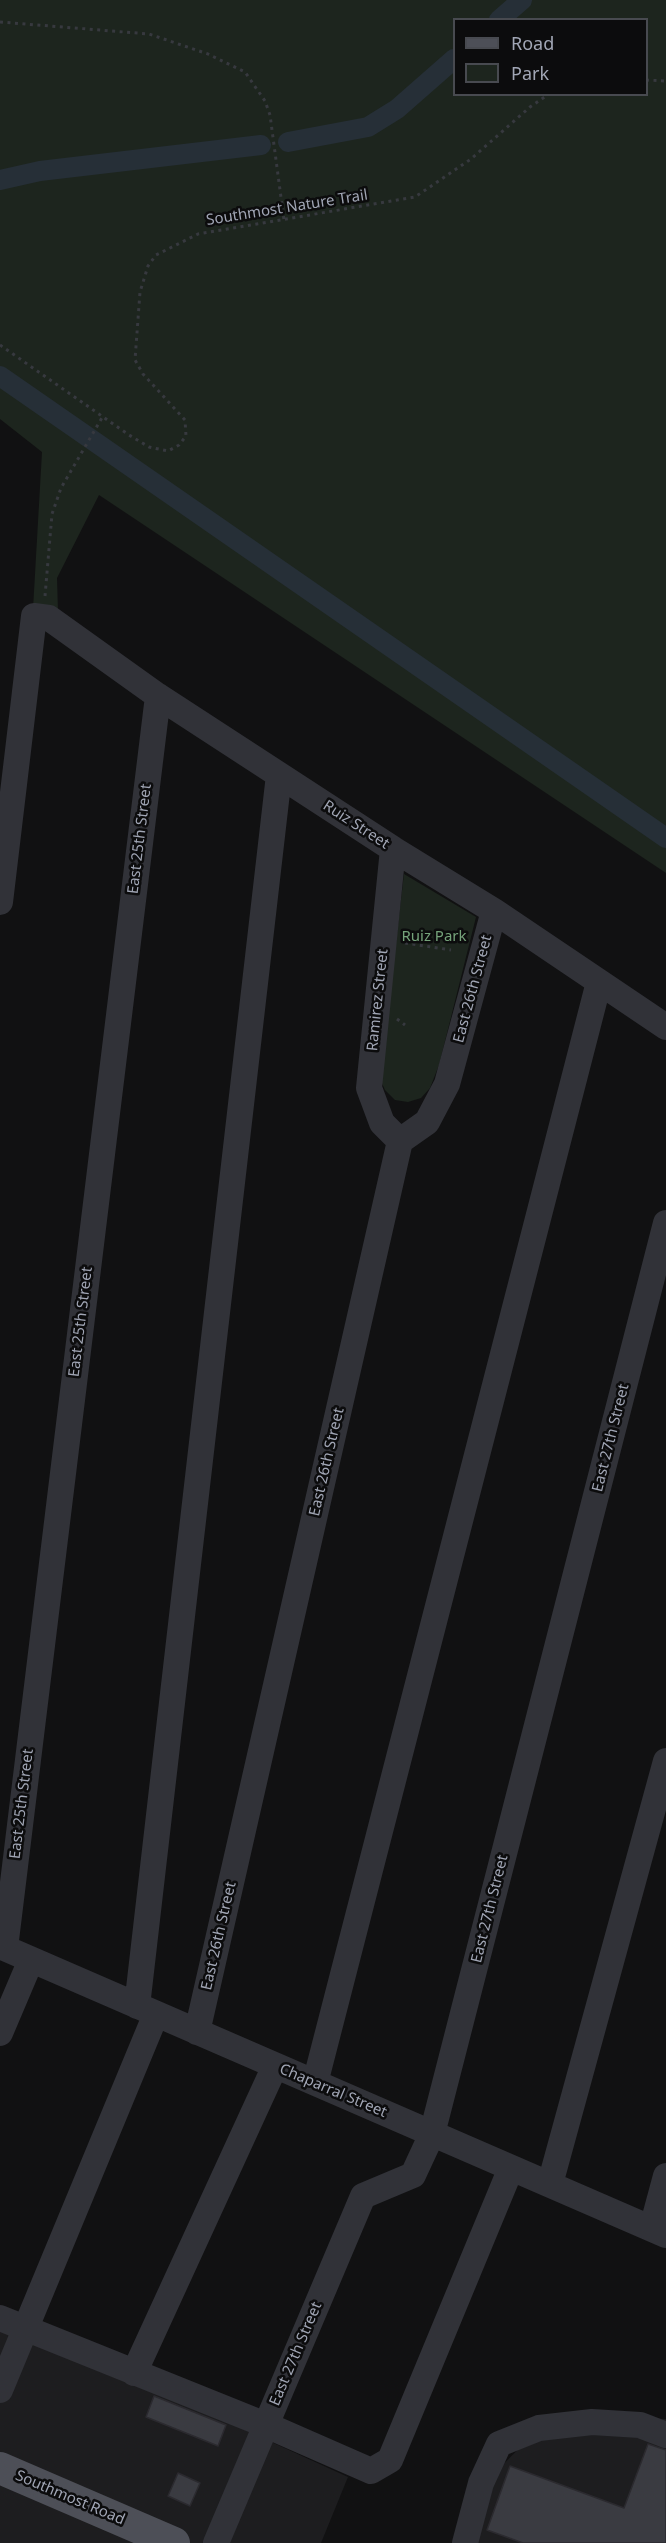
<!DOCTYPE html>
<html>
<head>
<meta charset="utf-8">
<style>
  body { margin:0 }
  #map { position:relative; width:666px; height:2543px; overflow:hidden; background:#111112; font-family:"Noto Sans",sans-serif }
  canvas { display:block }
  .legend { position:absolute; left:453px; top:18px; width:195px; height:78px; box-sizing:border-box; background:#0c0c0d; border:2px solid #484a50; margin:0; padding:8px 10px; list-style:none; font-size:18px; color:#a1a6b5 }
  .legend li { display:flex; align-items:center; gap:12px; height:30px }
  .legend b { width:30px; border:2px solid #484a50 }
</style>
</head>
<body>
<div id="map">
<canvas width="666" height="2543"></canvas>
<ul class="legend">
<li><b style="height:8px;background:#4d4f57"></b>Road</li>
<li><b style="height:16px;background:#1d251e"></b>Park</li>
</ul>
</div>
<script>
const ctx = document.querySelector('canvas').getContext('2d');
ctx.lineJoin = 'round';
function fill(path, color) {
  ctx.fillStyle = color;
  ctx.fill(path, 'evenodd');
}
function shape(rows) {
  const path = new Path2D();
  for (const r of rows) {
    path.moveTo(r[0], r[1]);
    for (let i = 2; i < r.length; i += 2) path.lineTo(r[i], r[i + 1]);
  }
  return path;
}
function strokePath(path, color, width, dash) {
  ctx.strokeStyle = color;
  ctx.lineWidth = width;
  ctx.lineCap = dash ? 'butt' : 'round';
  ctx.setLineDash(dash || []);
  ctx.stroke(path);
}
function label(font, color, halo, rows, align = 'center') {
  ctx.font = font + ' "Noto Sans",sans-serif';
  ctx.lineWidth = 5;
  ctx.setLineDash([]);
  ctx.textBaseline = 'middle';
  ctx.strokeStyle = halo;
  ctx.fillStyle = color;
  for (const [text, x, y, turn = 0] of rows) {
    ctx.save();
    ctx.translate(x, y);
    ctx.rotate((+turn || 0) * Math.PI / 180);
    ctx.textAlign = isNaN(turn) ? turn : align;
    if (halo) ctx.strokeText(text, 0, 0);
    ctx.fillText(text, 0, 0);
    ctx.restore();
  }
}
fill(shape([
  [0,2318,348,2477,321,2543,0,2543],
  [592,2416,666,2419,666,2543,460,2543,480,2488,545,2422]
]), '#1d1d1f');
fill(shape([
  [0,0,666,0,666,873,99,495,57,578,58,611,33,609,42,452,0,419],
  [454,20,646,20,646,94,454,94],
  [404,874,476,917,439,1065,430,1088,421,1098,408,1102,395,1100,385,1090,380,1079]
]), '#1d251e');
strokePath(shape([
  [499,20,522,0],
  [288,142,368,127,397,109,454,59],
  [0,180,40,171,261,145],
  [0,376,666,838]
]), '#262f37', 20);
const building = shape([
  [154,2396,226,2425,218,2446,146,2417,154,2396],
  [648,2444,666,2450,666,2543,523,2543,487,2530,510,2466,624,2508,648,2444],
  [178,2473,200,2483,190,2506,168,2496,178,2473]
]);
fill(building, '#3a3b41');
strokePath(building, '#2b2a2f', 1.5);
strokePath(shape([
  [0,22,149,34,208,54,245,72,265,101,270,115,284,220],
  [646,80,666,81],
  [0,345,129,435,149,447,168,451,179,445,186,436,185,420,143,374,135,360,140,292,148,266,156,255,198,234,415,197,471,159,530,107,549,94],
  [45,596,52,514,61,488,103,416],
  [405,943,451,950],
  [397,1019,405,1025]
]), '#37393f', 3, [3, 4.5]);
strokePath(shape([
  [393,849,369,1088,382,1123,400,1141],
  [0,902,34,616,49,618,158,696,393,849,494,911,666,1027],
  [0,1946,666,2235],
  [5,1948,158,696],
  [137,2006,279,775],
  [197,2032,400,1141,427,1122,447,1084,494,911],
  [0,2033,31,1960],
  [315,2083,599,982],
  [550,2184,666,1761],
  [652,2228,666,2176],
  [0,2318,266,2425,371,2471,390,2460,511,2168],
  [134,2373,275,2066],
  [0,2390,156,2014],
  [216,2543,363,2196,413,2175,432,2134,666,1223],
  [465,2543,481,2483,499,2444,539,2428,592,2422,640,2425,666,2435]
]), '#313238', 26);
strokePath(shape([
  [0,2468,174,2543]
]), '#4d4f57', 32);
label('15px', '#a1a6b5', '#0c0c0d', [
  ["Southmost Nature Trail",287,208,-9],
  ["Ruiz Street",356,825,33],
  ["East 25th Street",140,839,-83],
  ["East 26th Street",473,989,-75],
  ["Ramirez Street",378,1000,-84],
  ["East 25th Street",81,1322,-83],
  ["East 27th Street",611,1438,-76],
  ["East 26th Street",327,1462,-77],
  ["East 25th Street",22,1804,-83],
  ["East 27th Street",490,1909,-76],
  ["East 26th Street",219,1936,-77],
  ["Chaparral Street",333,2091,23],
  ["East 27th Street",296,2354,-67],
  ["Southmost Road",70,2498,23]
]);
label('15px', '#75a27a', '#0c0c0d', [
  ["Ruiz Park",434,937]
]);
</script>
</body>
</html>
